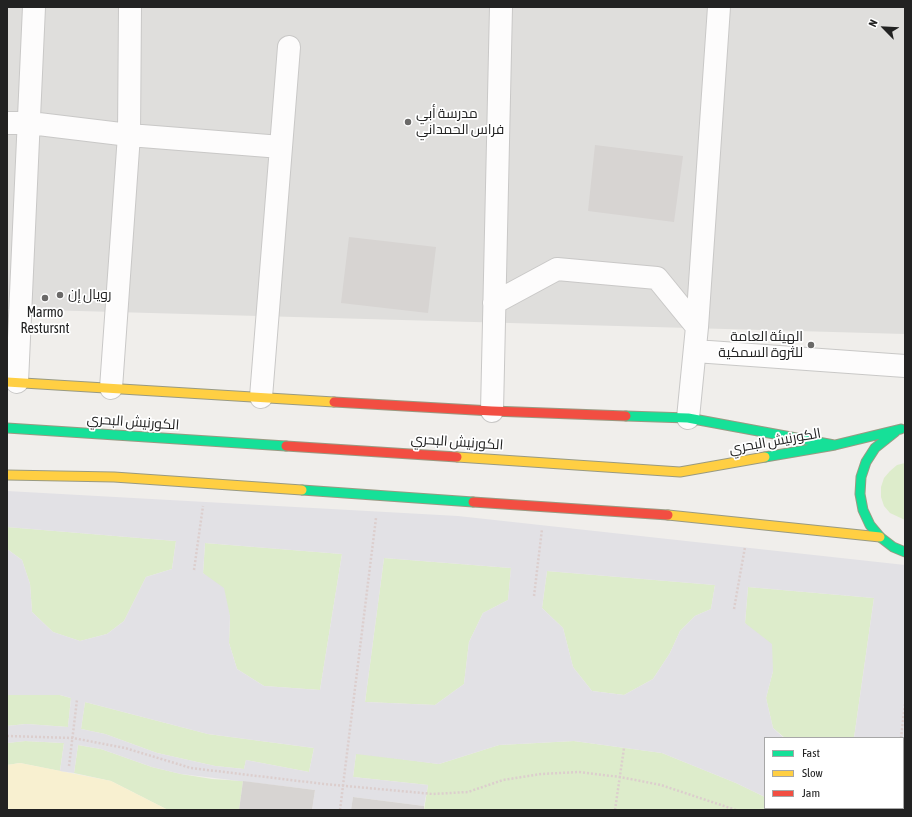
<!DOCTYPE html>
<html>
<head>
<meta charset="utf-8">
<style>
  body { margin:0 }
  #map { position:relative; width:912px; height:817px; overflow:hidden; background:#f0eeeb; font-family:"Asap Condensed",sans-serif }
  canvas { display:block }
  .frame { position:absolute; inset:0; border:8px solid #222; pointer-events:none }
  .legend { position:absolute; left:764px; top:737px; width:140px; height:72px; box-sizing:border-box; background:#fff; border:1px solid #a7a7a7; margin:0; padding:5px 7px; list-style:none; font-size:12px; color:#222 }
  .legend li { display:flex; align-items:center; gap:8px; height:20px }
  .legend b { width:20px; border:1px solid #a7a7a7 }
  .north { position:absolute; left:864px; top:8px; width:40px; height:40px; -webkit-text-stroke:3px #fff; paint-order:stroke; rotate:294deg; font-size:11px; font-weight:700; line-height:16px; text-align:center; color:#222 }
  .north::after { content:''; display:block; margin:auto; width:14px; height:18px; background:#222; clip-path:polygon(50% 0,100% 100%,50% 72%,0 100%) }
</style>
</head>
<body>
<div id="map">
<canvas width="912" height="817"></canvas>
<div class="frame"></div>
<ul class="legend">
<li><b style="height:5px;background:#16e098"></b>Fast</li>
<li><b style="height:5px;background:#ffcf43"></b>Slow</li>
<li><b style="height:5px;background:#f24e42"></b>Jam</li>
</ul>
<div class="north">N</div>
</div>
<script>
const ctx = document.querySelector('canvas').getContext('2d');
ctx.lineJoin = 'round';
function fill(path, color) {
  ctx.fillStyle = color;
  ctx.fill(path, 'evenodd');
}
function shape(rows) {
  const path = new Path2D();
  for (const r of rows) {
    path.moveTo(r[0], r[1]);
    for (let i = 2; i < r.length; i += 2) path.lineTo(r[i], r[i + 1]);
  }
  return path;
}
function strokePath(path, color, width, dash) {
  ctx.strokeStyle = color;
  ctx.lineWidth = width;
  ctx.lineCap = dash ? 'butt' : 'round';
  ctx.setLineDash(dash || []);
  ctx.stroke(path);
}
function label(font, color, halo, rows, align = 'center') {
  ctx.font = font + ' "Asap Condensed",Cairo,sans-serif';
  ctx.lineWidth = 3.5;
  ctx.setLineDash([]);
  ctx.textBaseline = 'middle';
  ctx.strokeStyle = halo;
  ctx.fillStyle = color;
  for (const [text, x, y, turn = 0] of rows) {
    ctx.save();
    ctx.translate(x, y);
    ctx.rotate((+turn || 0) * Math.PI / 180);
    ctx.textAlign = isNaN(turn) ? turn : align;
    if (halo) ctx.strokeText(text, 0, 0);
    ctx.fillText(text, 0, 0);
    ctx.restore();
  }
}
fill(shape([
  [7,7,905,7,905,334,7,309]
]), '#dfdedc');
fill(shape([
  [905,463,905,520,890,513,884,506,881,497,881,487,884,478,890,471,897,465],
  [7,527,176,541,172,569,146,577,124,621,107,634,80,641,53,632,32,612,30,584,22,560,7,549],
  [205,543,342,554,320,690,264,686,237,669,229,643,230,616,203,573],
  [384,558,511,568,508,600,483,613,469,642,464,684,435,705,365,702],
  [547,571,715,585,711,609,695,616,680,631,670,653,653,679,624,695,592,691,573,667,563,628,542,608],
  [748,587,874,598,854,738,785,738,773,728,766,698,773,671,745,623],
  [7,695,60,695,71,698,68,727,26,724,7,726],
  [85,702,208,734,314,748,309,772,246,760,244,769,215,766,157,753,105,734,81,729],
  [25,741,64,743,60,771,20,763,7,765,7,743],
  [574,741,662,753,736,783,765,797,765,808,812,810,424,810,428,785,353,777,356,753,439,764,499,745],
  [78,745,101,749,152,767,181,774,212,779,243,781,239,810,168,810,111,781,74,773]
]), '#ddeccb');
fill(shape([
  [20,763,111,781,168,810,7,810,7,765]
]), '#f8f0d0');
fill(shape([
  [7,491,458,516,905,565,905,810,812,810,792,808,903,808,903,738,854,738,874,598,748,587,745,623,772,644,773,671,766,698,773,728,784,738,765,738,765,797,736,783,662,753,574,741,499,745,439,764,356,754,353,777,428,785,424,806,353,797,351,810,312,810,315,790,181,774,152,767,101,749,78,745,74,773,60,771,64,743,25,741,7,743,7,726,26,724,68,727,71,698,60,695,7,695,7,549,22,560,30,584,32,612,53,632,80,641,107,634,124,621,146,577,172,569,176,541,7,527],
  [205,543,342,554,320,690,264,686,237,669,229,643,230,616,224,588,203,573],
  [384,558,511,568,508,600,483,613,469,642,464,684,435,705,365,702],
  [547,571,715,585,711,609,695,616,680,631,670,653,653,679,624,695,592,691,573,667,563,628,542,608],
  [85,702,208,734,314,748,309,772,246,760,244,769,215,766,157,753,105,734,81,729]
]), '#e2e1e5');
fill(shape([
  [595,145,683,156,674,222,588,211],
  [349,237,436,247,428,313,341,303],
  [243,781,315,790,312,810,239,810],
  [353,797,424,806,424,810,351,810]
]), '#d7d4d2');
const street = shape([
  [7,123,30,123,129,135,281,147],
  [494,303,557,269,657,278,697,327],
  [695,351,905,366],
  [17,382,34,7],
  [111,388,129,135,130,7],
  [261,397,289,47],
  [492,411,501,7],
  [688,418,697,327,719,7]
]);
const fast = shape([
  [626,416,688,418,834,445],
  [7,428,286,446],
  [895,432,875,448,866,462,861,477,860,494,863,510,870,525,880,537,893,547,905,552],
  [765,457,835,445,901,429],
  [302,490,473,502]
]);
const slow = shape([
  [7,382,334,402],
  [457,457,680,472,765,457],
  [7,475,114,477,302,490],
  [668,515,880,537]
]);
const jam = shape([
  [334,402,492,411,626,416],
  [286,446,457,457],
  [473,502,668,515]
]);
strokePath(street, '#c9c8c7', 24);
strokePath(fast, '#999a82', 11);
strokePath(slow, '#999a82', 11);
strokePath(jam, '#999a82', 11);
strokePath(shape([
  [194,570,203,506],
  [534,596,542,529],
  [734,609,745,547],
  [7,736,73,738,125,748,191,768,324,784,433,794,468,792,503,780,541,774,579,772,620,777,661,785,736,810],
  [901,738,905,704],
  [69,766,77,700],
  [340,810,376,518],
  [615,810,624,748],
  [892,810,892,808]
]), '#dccecd', 2.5, [2, 2]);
strokePath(street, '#fdfcfc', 22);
strokePath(fast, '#16e098', 9);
strokePath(slow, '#ffcf43', 9);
strokePath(jam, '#f24e42', 9);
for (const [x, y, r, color] of [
  [408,122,4,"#6a6968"],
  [60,295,4,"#6a6968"],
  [45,298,4,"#6a6968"],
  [811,345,4,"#6a6968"]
]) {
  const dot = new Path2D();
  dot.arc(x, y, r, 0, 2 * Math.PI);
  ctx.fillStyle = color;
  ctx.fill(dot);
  strokePath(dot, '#fff', 1.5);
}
label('14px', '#222', '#fff', [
  ["مدرسة أبي",416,114],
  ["فراس الحمداني",416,130],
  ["رويال إن",68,295],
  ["Marmo",45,313,"center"],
  ["Restursnt",45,329,"center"],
  ["الهيئة العامة",803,337,"right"],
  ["للثروة السمكية",803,353,"right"]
], 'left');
label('14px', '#222', '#fff', [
  ["الكورنيش البحري",133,422,4],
  ["الكورنيش البحري",775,441,-10],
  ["الكورنيش البحري",457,442,4]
]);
</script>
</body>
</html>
